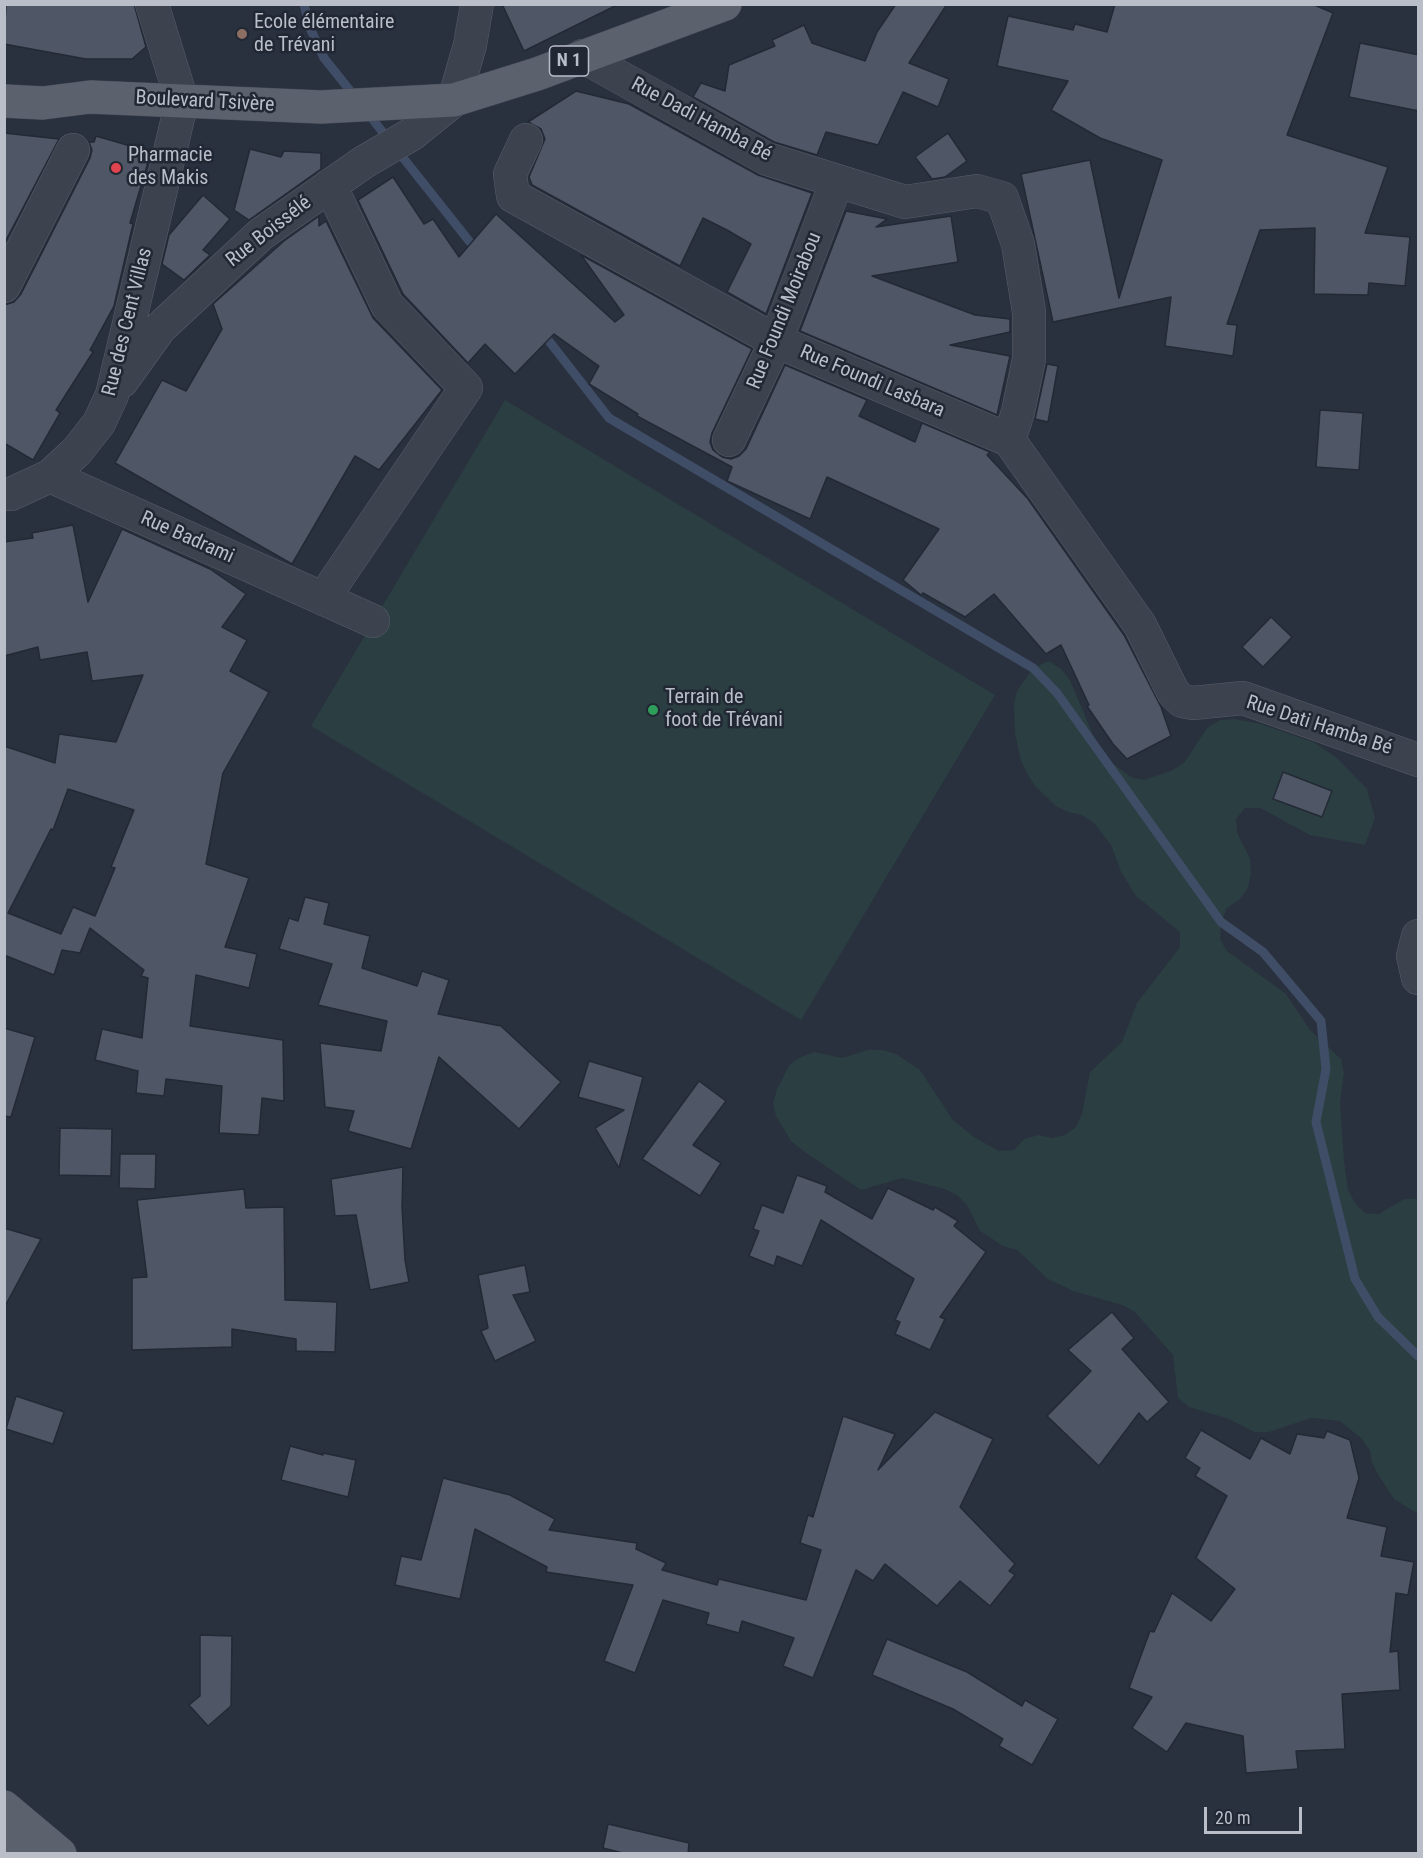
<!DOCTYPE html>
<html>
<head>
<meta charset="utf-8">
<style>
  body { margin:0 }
  #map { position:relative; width:1423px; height:1858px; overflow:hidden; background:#29303e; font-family:"Roboto Condensed",sans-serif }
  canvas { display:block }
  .frame { position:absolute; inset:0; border:6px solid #b9bec9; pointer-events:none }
  .scale { position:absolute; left:1204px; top:1807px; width:98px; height:27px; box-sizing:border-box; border:3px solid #b9bec9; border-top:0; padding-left:8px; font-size:18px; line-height:21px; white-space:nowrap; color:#b9bec9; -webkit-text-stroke:4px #212834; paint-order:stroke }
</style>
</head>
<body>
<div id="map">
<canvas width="1423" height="1858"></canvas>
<div class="frame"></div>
<div class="scale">20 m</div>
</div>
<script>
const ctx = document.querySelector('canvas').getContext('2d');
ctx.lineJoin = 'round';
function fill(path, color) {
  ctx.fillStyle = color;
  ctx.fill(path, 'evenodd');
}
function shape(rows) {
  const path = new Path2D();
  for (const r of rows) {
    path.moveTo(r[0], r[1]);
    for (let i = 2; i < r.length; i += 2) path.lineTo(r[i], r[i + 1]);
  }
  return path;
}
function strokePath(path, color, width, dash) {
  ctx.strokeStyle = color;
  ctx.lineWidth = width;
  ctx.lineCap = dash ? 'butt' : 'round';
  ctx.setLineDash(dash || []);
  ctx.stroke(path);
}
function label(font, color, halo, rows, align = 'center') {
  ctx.font = font + ' "Roboto Condensed",sans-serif';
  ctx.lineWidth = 5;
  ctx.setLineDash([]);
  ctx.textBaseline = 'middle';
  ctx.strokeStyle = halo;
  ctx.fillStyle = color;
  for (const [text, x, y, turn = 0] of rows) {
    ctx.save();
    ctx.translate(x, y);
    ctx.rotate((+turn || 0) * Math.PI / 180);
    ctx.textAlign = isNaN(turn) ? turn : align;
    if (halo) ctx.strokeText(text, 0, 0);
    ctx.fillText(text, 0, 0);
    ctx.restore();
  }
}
fill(shape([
  [505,400,995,695,801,1020,311,726],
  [1049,661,1061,669,1070,680,1099,749,1108,760,1131,777,1144,780,1171,771,1184,763,1207,728,1220,720,1234,719,1261,724,1315,743,1337,758,1367,789,1375,818,1365,845,1310,835,1260,808,1245,808,1236,819,1237,833,1250,859,1251,874,1248,888,1239,900,1227,908,1221,922,1220,939,1227,951,1286,994,1310,1030,1341,1059,1344,1073,1340,1102,1344,1161,1348,1190,1355,1203,1365,1213,1379,1214,1404,1199,1418,1199,1418,1514,1394,1499,1379,1476,1372,1463,1370,1451,1362,1439,1340,1421,1311,1418,1269,1432,1255,1432,1229,1419,1189,1407,1178,1398,1173,1355,1135,1312,1122,1305,1073,1291,1048,1279,1017,1250,1003,1246,980,1231,967,1205,957,1195,945,1189,902,1178,861,1190,802,1150,791,1141,776,1116,773,1103,777,1089,790,1064,801,1057,814,1052,842,1058,868,1050,883,1050,896,1054,920,1070,953,1120,974,1137,999,1151,1014,1150,1024,1139,1038,1135,1052,1138,1065,1135,1076,1127,1082,1114,1090,1072,1122,1042,1137,1003,1180,947,1180,932,1136,896,1121,872,1111,845,1094,823,1082,815,1068,812,1056,806,1035,786,1027,773,1021,761,1015,733,1014,704,1017,691,1033,668]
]), '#2b3e41');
strokePath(shape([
  [304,4,309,26,324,58,356,98],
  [366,111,477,251],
  [542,332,609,418,1033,668,1057,693,1221,922,1263,952,1321,1021,1326,1069,1316,1122,1355,1279,1378,1317,1418,1356]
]), '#404d66', 9);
const building = shape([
  [6,4,134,4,146,47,132,59,86,59,4,44,6,4],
  [502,4,619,4,524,51,502,4],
  [896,4,947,4,909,63,949,79,938,107,903,92,878,145,826,132,817,155,774,142,693,97,701,83,725,91,729,65,775,46,772,40,804,25,812,43,865,61,877,32,896,4],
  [1115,4,1312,4,1333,13,1287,135,1388,167,1365,233,1410,237,1405,286,1369,283,1368,295,1314,294,1315,228,1260,230,1227,324,1237,325,1233,356,1165,346,1171,297,1053,322,1021,174,1090,160,1119,298,1162,160,1100,138,1051,110,1068,81,997,66,1008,16,1073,30,1075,24,1107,32,1115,4],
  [1360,43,1419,55,1419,111,1349,97,1360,43],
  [576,91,629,104,758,175,812,193,766,314,727,292,751,244,727,230,703,218,680,266,532,185,529,177,545,139,541,129,528,122,576,91],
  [4,133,59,139,4,244,4,133],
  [948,133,967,161,945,177,932,179,915,157,948,133],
  [96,136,151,152,130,223,133,224,114,306,90,350,93,352,56,410,60,413,33,460,4,443,4,305,14,302,21,294,90,158,92,150,89,142,94,142,96,136],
  [250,149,281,157,284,151,321,153,321,169,249,220,234,210,250,149],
  [393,177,424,224,433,219,459,257,496,214,615,322,624,315,581,255,752,349,712,433,710,442,713,450,722,457,731,459,739,456,746,449,785,365,867,400,859,416,915,442,922,423,990,452,987,455,1028,499,1124,635,1161,707,1171,736,1127,759,1113,744,1087,706,1089,705,1061,645,1046,654,994,594,965,617,923,593,921,595,903,580,939,529,827,477,810,519,727,481,732,467,637,416,638,414,589,384,599,366,554,334,515,374,485,344,468,363,403,294,358,200,393,177],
  [203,195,230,219,203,250,210,255,184,280,162,264,169,235,203,195],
  [846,211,887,219,876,227,951,216,958,262,872,276,975,315,1010,319,1010,332,950,345,1010,356,997,415,800,331,846,211],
  [319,216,319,226,326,221,373,318,442,390,379,470,355,456,292,564,115,463,162,380,186,391,222,329,213,304,284,241,319,216],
  [1047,364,1058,366,1048,422,1035,419,1047,364],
  [1320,410,1363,413,1359,470,1316,467,1320,410],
  [73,525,88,602,122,529,210,569,246,594,222,627,247,640,230,671,269,692,223,773,206,864,249,878,225,947,257,954,249,988,196,975,190,1026,283,1040,284,1101,262,1098,259,1135,219,1133,222,1086,166,1079,164,1096,136,1093,138,1071,95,1060,102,1029,142,1038,148,978,141,976,144,970,90,928,80,953,62,950,54,975,4,955,4,746,55,763,59,734,116,742,143,675,92,681,87,652,40,660,38,647,4,656,4,542,33,538,32,533,73,525],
  [68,789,134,810,111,867,115,868,95,916,73,907,61,934,8,913,51,829,53,830,68,789],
  [1271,617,1292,637,1263,667,1242,647,1271,617],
  [1283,772,1332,791,1322,817,1273,799,1283,772],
  [305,897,329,903,324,924,370,936,362,968,417,986,422,971,449,980,438,1014,501,1026,561,1082,519,1129,439,1057,411,1149,348,1131,354,1111,325,1107,320,1043,381,1051,387,1021,318,1005,332,964,279,949,289,918,298,921,305,897],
  [4,1028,35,1037,11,1117,4,1116,4,1028],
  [589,1061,643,1077,619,1168,595,1128,624,1110,578,1097,589,1061],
  [699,1081,726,1101,693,1145,721,1163,700,1196,642,1159,699,1081],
  [60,1128,112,1129,111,1176,59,1175,60,1128],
  [120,1154,156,1154,155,1189,119,1188,120,1154],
  [403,1167,402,1207,405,1260,409,1282,370,1290,356,1215,335,1216,331,1179,403,1167],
  [797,1175,827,1186,825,1192,872,1219,888,1188,933,1210,935,1207,958,1221,954,1226,986,1252,940,1317,945,1319,930,1350,895,1334,900,1322,895,1320,914,1279,821,1220,802,1266,777,1256,774,1266,749,1256,759,1231,753,1229,762,1205,783,1213,797,1175],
  [244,1189,246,1208,284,1207,285,1300,337,1302,335,1352,296,1351,296,1339,232,1329,232,1347,132,1350,132,1278,147,1277,137,1200,244,1189],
  [4,1228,41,1239,4,1308,4,1228],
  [525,1265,530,1292,513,1295,536,1341,495,1361,481,1331,488,1328,478,1275,525,1265],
  [1112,1312,1134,1338,1122,1349,1169,1402,1147,1422,1139,1413,1099,1466,1047,1416,1091,1371,1068,1350,1112,1312],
  [16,1396,64,1412,53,1444,6,1429,16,1396],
  [935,1412,993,1439,960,1507,1015,1564,1009,1571,1015,1575,990,1606,960,1581,937,1606,885,1564,873,1581,856,1570,813,1678,783,1666,794,1638,742,1621,739,1633,706,1624,709,1613,663,1600,635,1673,604,1661,633,1585,546,1572,547,1567,475,1529,460,1599,395,1585,401,1556,421,1560,443,1478,510,1495,555,1519,549,1530,637,1543,636,1549,666,1563,662,1570,717,1585,719,1579,806,1600,821,1550,800,1543,808,1515,813,1517,843,1416,895,1434,878,1470,935,1412],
  [1201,1430,1250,1459,1261,1438,1290,1454,1297,1434,1324,1438,1327,1431,1350,1440,1359,1478,1347,1518,1387,1527,1381,1556,1414,1562,1408,1595,1396,1593,1390,1652,1398,1651,1400,1690,1342,1694,1345,1749,1296,1751,1298,1769,1246,1773,1243,1736,1186,1723,1167,1752,1132,1728,1152,1697,1129,1688,1150,1631,1154,1632,1172,1593,1211,1621,1235,1589,1196,1558,1227,1496,1195,1476,1200,1468,1185,1458,1201,1430],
  [290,1446,323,1455,323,1453,356,1460,348,1497,281,1480,290,1446],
  [200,1635,232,1636,231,1706,208,1726,189,1705,200,1696,200,1635],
  [887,1639,967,1672,1022,1706,1025,1700,1058,1719,1032,1765,999,1746,1003,1739,953,1709,872,1675,887,1639],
  [608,1824,689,1843,688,1854,627,1854,603,1848,608,1824]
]);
fill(building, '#4f5767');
strokePath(building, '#232a36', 1.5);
const minor = shape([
  [582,56,767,159,905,202,977,191,1002,198,1018,244,1029,312,1029,359,1018,412,1009,440],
  [526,140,510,174,513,196,776,341,1009,440,1140,625,1173,692,1182,701,1193,703,1243,698,1418,760],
  [4,286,73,150],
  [122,381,160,328,261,234,364,162,412,134,454,100,470,45,477,4],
  [729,440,776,341,837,181],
  [50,476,373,621],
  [4,494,11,494,50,476,77,451,99,423,112,395,182,101,152,4],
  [323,599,466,388,387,305,330,185],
  [1418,936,1413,956,1418,978]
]);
const primary = shape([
  [4,101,43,103,90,97,321,107,454,100,537,74,725,4],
  [4,1807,60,1854],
  [4,1837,29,1854]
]);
strokePath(minor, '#575e69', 34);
strokePath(primary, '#464c58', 34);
strokePath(minor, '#3c434f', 33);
strokePath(primary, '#5b626e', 33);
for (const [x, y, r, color] of [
  [242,34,6,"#8d6e63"],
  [116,168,6,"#e0444e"],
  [653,710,6,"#2e9e5b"]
]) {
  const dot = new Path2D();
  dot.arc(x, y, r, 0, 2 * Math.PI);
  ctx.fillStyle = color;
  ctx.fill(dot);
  strokePath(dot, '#212834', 2);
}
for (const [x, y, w] of [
  [569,61,39]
]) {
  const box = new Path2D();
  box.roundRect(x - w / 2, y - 15, w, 30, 4.5);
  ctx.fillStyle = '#212834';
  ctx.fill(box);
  strokePath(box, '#b9bec9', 1.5);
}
label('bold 18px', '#b9bec9', null, [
  ["N 1",569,61]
]);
label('20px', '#b9bec9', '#212834', [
  ["Ecole élémentaire",254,23],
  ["de Trévani",254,46],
  ["Pharmacie",128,156],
  ["des Makis",128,179],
  ["Terrain de",665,698],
  ["foot de Trévani",665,721]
], 'left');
label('20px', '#b9bec9', '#212834', [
  ["Boulevard Tsivère",205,102,3],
  ["Rue Dadi Hamba Bé",701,120,28],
  ["Rue Boissélé",269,232,-38],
  ["Rue Foundi Moirabou",785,311,-68],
  ["Rue des Cent Villas",128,322,-76],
  ["Rue Foundi Lasbara",872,382,23],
  ["Rue Badrami",187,538,24],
  ["Rue Dati Hamba Bé",1319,726,18]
]);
</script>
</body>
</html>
